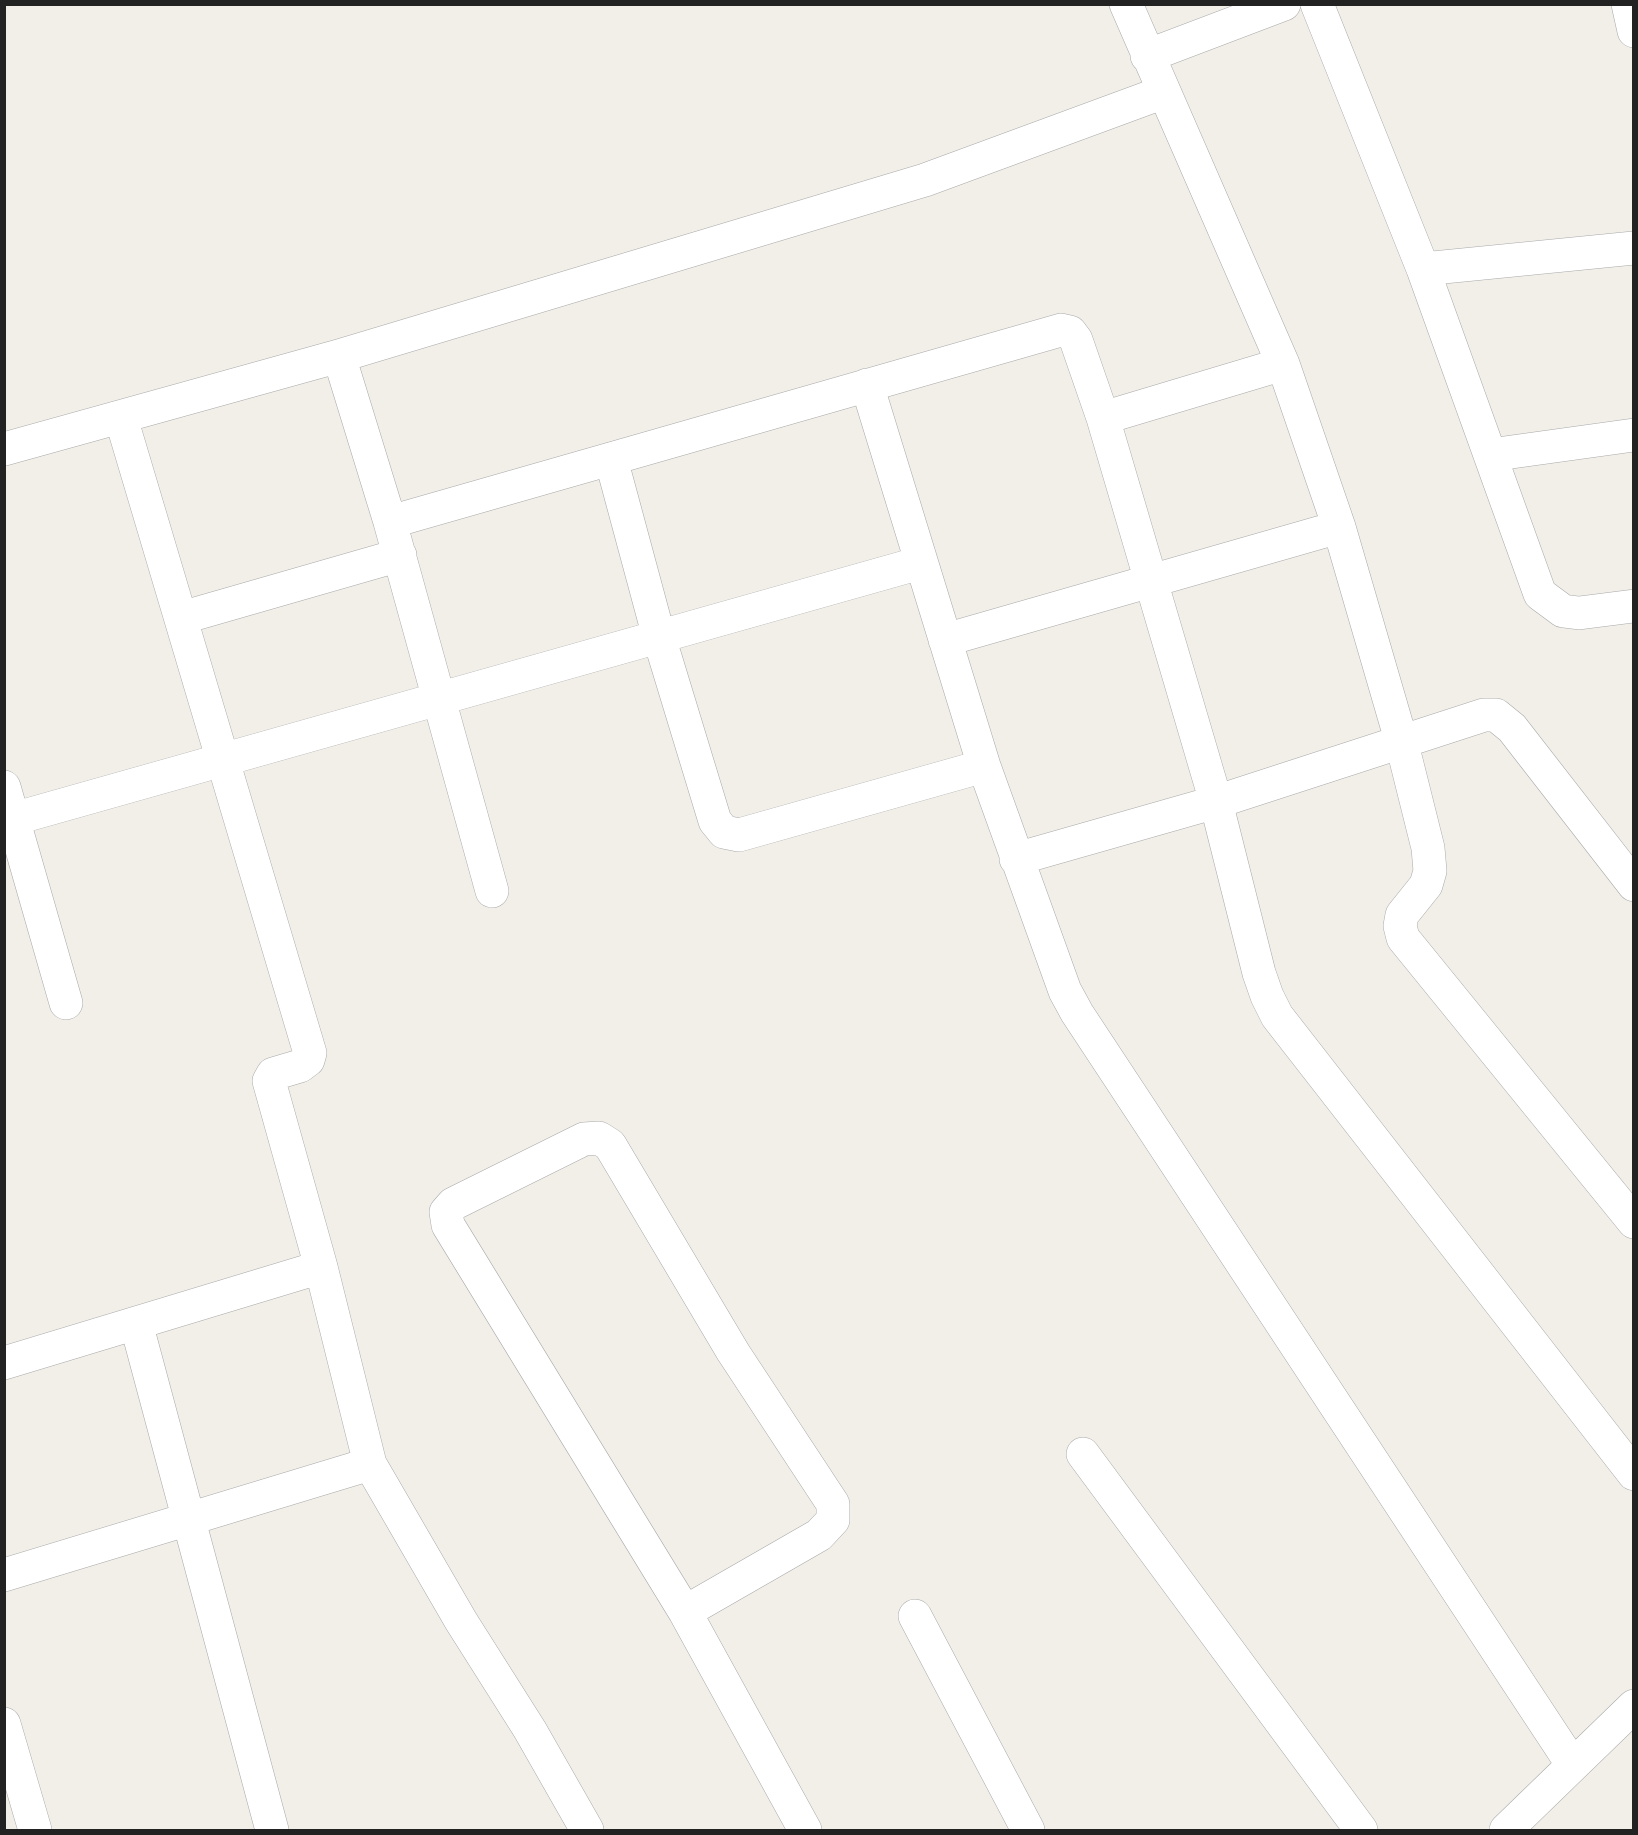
<!DOCTYPE html>
<html>
<head>
<meta charset="utf-8">
<style>
  body { margin:0 }
  #map { position:relative; width:1638px; height:1835px; overflow:hidden; background:#f2efe9; font-family:"Public Sans",sans-serif }
  canvas { display:block }
  .frame { position:absolute; inset:0; border:6px solid #222; pointer-events:none }
</style>
</head>
<body>
<div id="map">
<canvas width="1638" height="1835"></canvas>
<div class="frame"></div>
</div>
<script>
const ctx = document.querySelector('canvas').getContext('2d');
ctx.lineJoin = 'round';
function shape(rows) {
  const path = new Path2D();
  for (const r of rows) {
    path.moveTo(r[0], r[1]);
    for (let i = 2; i < r.length; i += 2) path.lineTo(r[i], r[i + 1]);
  }
  return path;
}
function strokePath(path, color, width, dash) {
  ctx.strokeStyle = color;
  ctx.lineWidth = width;
  ctx.lineCap = dash ? 'butt' : 'round';
  ctx.setLineDash(dash || []);
  ctx.stroke(path);
}
const minor = shape([
  [1126,4,1283,364],
  [1317,4,1423,269,1540,594,1563,611,1579,613,1634,606],
  [1628,4,1634,31],
  [1147,56,1284,4],
  [1423,269,1634,248],
  [339,356,390,522,1061,330,1070,332,1076,340,1103,418,1216,802,1259,973,1267,996,1277,1016,1634,1474],
  [867,385,984,766,1065,991,1077,1013,1572,1764],
  [121,418,310,1053,308,1060,300,1066,273,1074,269,1081,321,1267,370,1464,461,1621,530,1730,587,1830],
  [1103,418,1283,364,1339,527,1401,740,1428,848,1430,871,1426,885,1402,915,1400,926,1403,938,1634,1222],
  [4,449,339,356,925,180,1164,92],
  [1490,455,1634,435],
  [611,459,659,637,715,821,724,832,739,835,984,766],
  [390,522,492,891],
  [181,618,400,555],
  [945,640,1339,527],
  [4,787,66,1003],
  [13,819,920,563],
  [1016,859,1216,802,1484,715,1496,715,1512,728,1634,885],
  [136,1323,272,1830],
  [4,1363,321,1267],
  [1083,1454,1361,1830],
  [4,1575,370,1464],
  [685,1612,819,1535,833,1520,833,1504,733,1352,610,1145,599,1138,584,1139,453,1204,446,1212,448,1225,685,1612,805,1830],
  [915,1616,1028,1830],
  [4,1724,35,1830],
  [1506,1830,1634,1706]
]);
strokePath(minor, '#a9a9a9', 34);
strokePath(minor, '#fff', 33);
</script>
</body>
</html>
